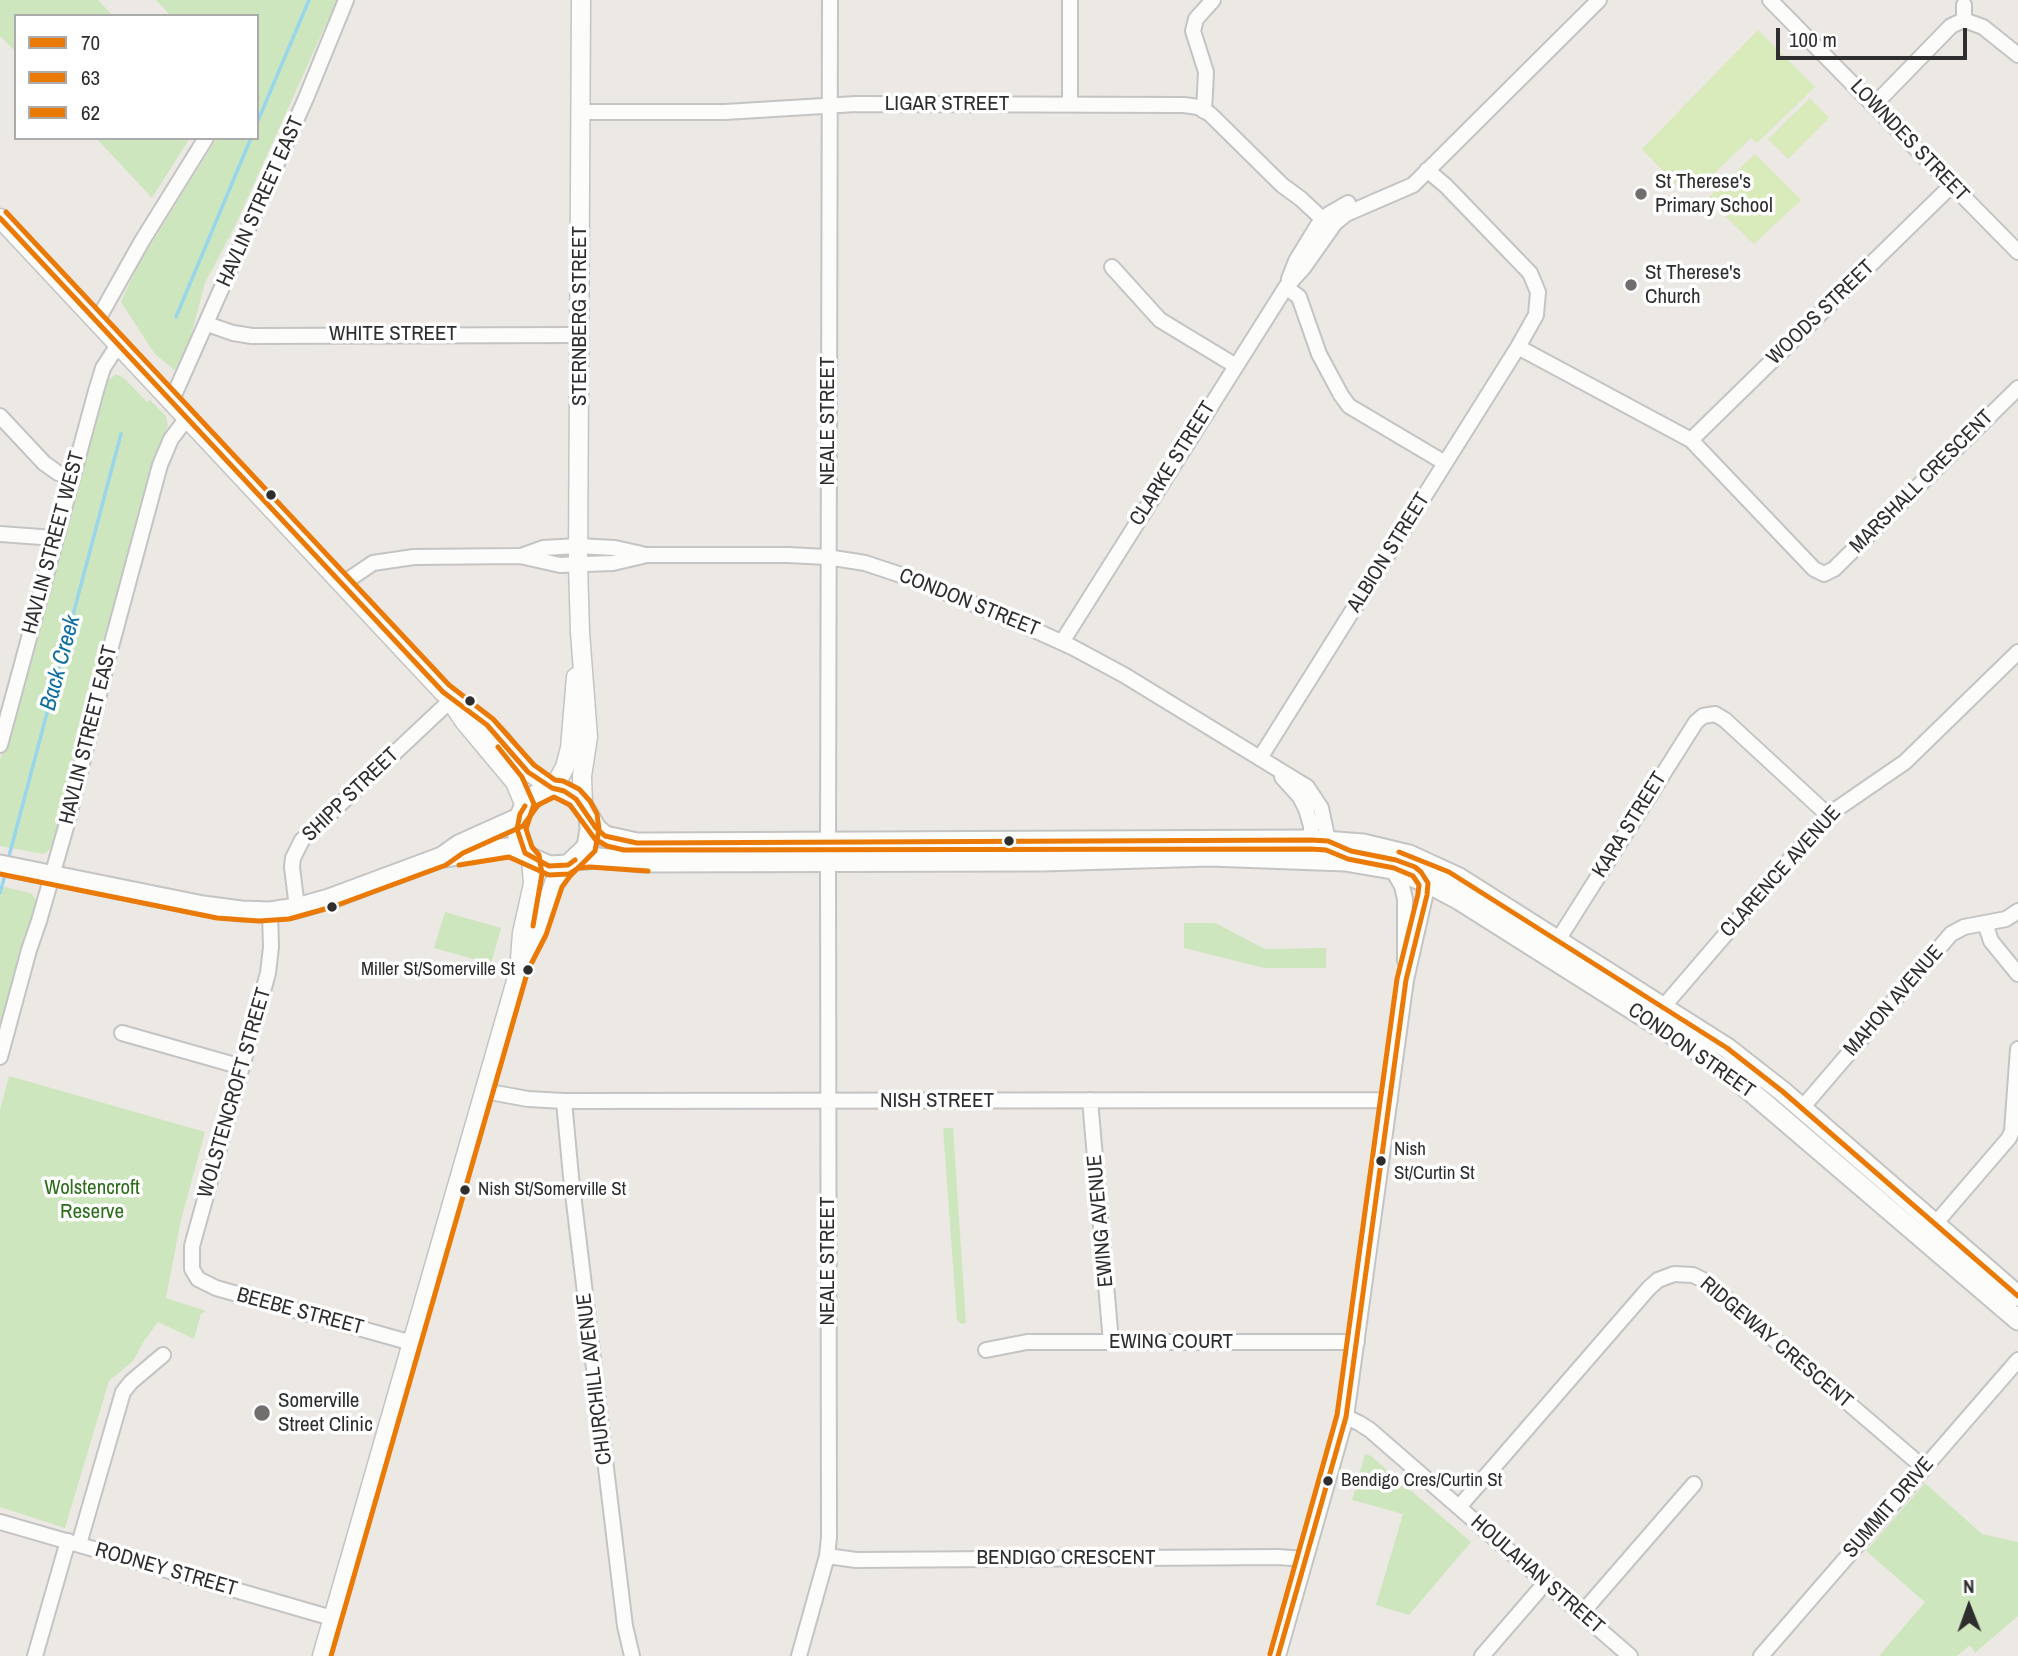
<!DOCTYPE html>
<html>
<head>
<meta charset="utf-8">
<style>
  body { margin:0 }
  #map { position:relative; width:2018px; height:1656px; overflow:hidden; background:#ece8e4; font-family:"Archivo Narrow",sans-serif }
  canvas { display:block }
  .legend { position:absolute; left:14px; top:14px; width:245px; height:126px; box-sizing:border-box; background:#fff; border:2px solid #ababab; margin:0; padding:9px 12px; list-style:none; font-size:21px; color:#2e2e2e }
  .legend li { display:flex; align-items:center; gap:14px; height:35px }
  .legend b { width:35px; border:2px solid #ababab }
  .north { position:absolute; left:1934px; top:1572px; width:70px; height:70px; -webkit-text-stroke:5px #fff; paint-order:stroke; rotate:359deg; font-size:19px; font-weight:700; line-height:28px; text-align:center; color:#2e2e2e }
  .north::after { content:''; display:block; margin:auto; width:24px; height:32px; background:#2e2e2e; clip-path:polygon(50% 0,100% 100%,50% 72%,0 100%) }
  .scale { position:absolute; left:1776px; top:28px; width:191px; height:32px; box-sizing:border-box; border:4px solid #2e2e2e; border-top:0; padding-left:9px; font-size:21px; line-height:24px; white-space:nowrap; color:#2e2e2e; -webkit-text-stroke:5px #fff; paint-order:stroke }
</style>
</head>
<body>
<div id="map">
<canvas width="2018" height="1656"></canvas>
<ul class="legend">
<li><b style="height:9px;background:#ea7a05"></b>70</li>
<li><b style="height:9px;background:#ea7a05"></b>63</li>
<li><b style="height:9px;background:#ea7a05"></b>62</li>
</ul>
<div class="north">N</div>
<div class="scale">100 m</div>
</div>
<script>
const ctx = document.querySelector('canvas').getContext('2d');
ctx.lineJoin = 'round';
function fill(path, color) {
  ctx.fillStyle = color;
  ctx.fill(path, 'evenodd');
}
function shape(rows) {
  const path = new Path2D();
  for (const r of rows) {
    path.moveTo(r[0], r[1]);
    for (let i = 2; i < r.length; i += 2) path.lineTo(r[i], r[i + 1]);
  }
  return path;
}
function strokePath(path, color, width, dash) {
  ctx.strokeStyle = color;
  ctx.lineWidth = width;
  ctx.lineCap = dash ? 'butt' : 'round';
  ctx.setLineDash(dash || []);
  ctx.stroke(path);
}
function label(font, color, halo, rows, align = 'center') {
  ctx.font = font + ' "Archivo Narrow",sans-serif';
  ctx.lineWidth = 7;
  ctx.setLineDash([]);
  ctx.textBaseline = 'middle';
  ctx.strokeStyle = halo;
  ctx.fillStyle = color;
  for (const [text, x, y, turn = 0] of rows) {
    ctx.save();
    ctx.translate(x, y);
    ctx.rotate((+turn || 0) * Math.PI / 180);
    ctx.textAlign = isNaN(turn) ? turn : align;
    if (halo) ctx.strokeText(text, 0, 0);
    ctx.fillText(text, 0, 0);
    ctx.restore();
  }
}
fill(shape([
  [0,0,98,0,113,16,16,16,16,52,0,36],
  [156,0,337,0,235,226,205,283,185,358,181,367,174,370,154,353,121,302,139,263,217,138,257,138,257,16,171,16],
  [96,138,190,138,152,198],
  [116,374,124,378,147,402,150,400,166,416,168,426,158,448,56,845,44,854,0,846,0,760,104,384],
  [0,886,31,893,36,900,39,901,23,944,0,1035],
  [445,912,501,928,491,964,434,948],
  [1184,923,1215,923,1265,949,1326,948,1326,968,1264,968,1184,948],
  [9,1076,205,1132,181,1220,166,1298,206,1311,201,1314,194,1339,158,1322,144,1341,133,1361,109,1381,65,1528,0,1507,0,1110],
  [943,1128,953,1128,966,1323,961,1324,957,1320],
  [1365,1454,1371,1456,1471,1542,1409,1615,1376,1605,1403,1514,1352,1500],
  [1925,1483,1982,1534,2018,1542,2018,1616,1975,1653,1970,1645,1957,1656,1879,1656,1925,1602,1866,1551]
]), '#cee6be');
fill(shape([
  [1758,30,1815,87,1757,143,1751,138,1696,191,1683,192,1642,149],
  [1810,98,1829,118,1788,159,1768,139],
  [1755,154,1801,200,1754,244,1707,199]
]), '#d9eabb');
strokePath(shape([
  [257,123,309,0],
  [176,317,251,138],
  [8,860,121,434],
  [0,893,6,871]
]), '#99d6ec', 3.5);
const minor = shape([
  [1070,0,1070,104],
  [1770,0,2018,252],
  [1964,20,1964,5],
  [1874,105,1951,26,1964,20,1983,27,2018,55],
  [1204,111,1206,72,1193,31,1196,19,1213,0],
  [580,112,725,112,856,104,1184,105,1198,107,1210,114,1282,185,1301,199,1331,227],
  [1112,267,1160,320,1236,366],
  [1289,279,1296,261,1318,225,1329,214,1348,203],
  [1286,287,1299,297,1319,354,1341,395,1349,406,1445,463],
  [97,321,142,241,206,138],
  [207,324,233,333,252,336,580,335],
  [1518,347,1691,440,1814,569,1824,574,1834,569,2018,388],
  [171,402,306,98,346,0],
  [0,416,44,463,58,473,71,477],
  [1691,440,1952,185],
  [0,534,55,538],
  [521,556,543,548,578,546,615,548,642,554],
  [342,584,373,563,414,557,520,556,560,565,613,563,647,555,788,555,827,557,865,563,916,580,1021,624,1072,647,1124,675,1307,787,1321,808,1328,841],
  [1062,642,1286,287,1304,267,1335,223,1346,214,1413,185,1599,0],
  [0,745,96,391,103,368,118,345],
  [1260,758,1518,347,1536,315,1538,292,1530,273,1446,186,1427,170],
  [1282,777,1300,797,1306,809,1311,826,1311,840],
  [828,842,830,0],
  [1392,869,1402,886,1405,899,1405,961],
  [297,908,292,867,293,858,302,840,451,700],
  [270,912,271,947,268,973,192,1246,192,1269,198,1279,216,1288,412,1343],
  [1985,923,1991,941,2018,974],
  [1558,940,1696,722,1703,716,1715,714,1725,720,1828,815],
  [1664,1006,1828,815,1905,762,2018,652],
  [122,1033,242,1067],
  [0,1057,29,950,39,921,68,820,109,654,160,465,171,439,187,418],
  [484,1091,528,1099,564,1101,1390,1100],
  [1090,1100,1111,1342],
  [564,1101,571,1177,625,1626,632,1656],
  [1802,1108,1951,934,1964,927,2006,919,2018,911],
  [1935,1224,2009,1138,2012,1131,2018,1049],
  [986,1350,1027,1342,1357,1342],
  [1346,1417,1359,1423,1370,1430,1630,1656],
  [1459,1507,1649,1288,1658,1280,1674,1274,1693,1275,1707,1282,1924,1468],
  [0,1522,332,1618],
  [79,1544,123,1392,131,1382,163,1355],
  [827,1556,856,1560,1278,1557,1305,1559],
  [1582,1613,1694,1484],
  [35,1656,68,1541],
  [799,1656,827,1556,829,1537,828,862],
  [1278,1656,1346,1417,1406,980,1428,883],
  [1482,1656,1546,1582],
  [1761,1656,2018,1360]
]);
const tertiary = shape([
  [581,0,578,565,580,632,588,737,582,776,583,806],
  [0,218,443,692,487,725,502,740,524,768,552,788],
  [454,706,464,721,515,782,525,806],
  [554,787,565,767,570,748,576,677],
  [520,960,522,933,533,884,531,858],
  [322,1656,520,967,538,932,554,883,568,865]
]);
const secondary = shape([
  [552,788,560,789,573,796,583,806,589,816,590,829,587,847,568,865,549,866,531,858,525,853,518,836,517,823,523,809,537,794,552,788],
  [589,816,596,828,605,836,637,843,1311,840,1363,844,1409,855,1459,878,1727,1048,1782,1091,2018,1296],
  [444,857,499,849,509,848,525,853],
  [575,860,598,858,641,862,1042,861,1210,856,1345,861,1392,869,1428,883,1458,899,1692,1047,1735,1078,2018,1320],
  [0,865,203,906,241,911,270,912,297,908,329,899,442,857,459,845,519,818]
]);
strokePath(minor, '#c5c4c5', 18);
strokePath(tertiary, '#c5c4c5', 21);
strokePath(secondary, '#c5c4c5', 23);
strokePath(minor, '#fcfcfb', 14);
strokePath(tertiary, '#fcfcfb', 18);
strokePath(secondary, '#fcfcfb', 19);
strokePath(shape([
  [0,218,443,692,487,725,528,772,552,788,564,791,576,799,596,828,605,836,637,843,1311,840,1328,841,1351,851,1396,860,1415,867,1421,872,1428,883,1427,895,1406,980,1346,1417,1278,1656],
  [525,806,520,814,517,829,525,853,549,866,568,865,575,860],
  [1399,852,1449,872,1727,1048,1782,1091,2018,1296]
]), '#ea7a05', 5);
strokePath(shape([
  [459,865,509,857,549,875,569,874,578,868,590,867,648,871],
  [0,874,217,918,259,921,289,919,332,907,446,865,463,853,523,826,538,805,554,797,570,805,595,839,607,846,624,850,1311,849,1326,850,1348,859,1394,868,1413,876,1419,885,1418,894,1397,979,1337,1415,1270,1654]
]), '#ea7a05', 5);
strokePath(shape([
  [6,212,449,685,493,719,534,765,555,780,563,781,579,789,590,801,597,814,599,829,595,851,570,876,562,887,546,935,528,970,331,1656],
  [498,747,522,777,534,804,526,829,532,847,539,855,542,874,533,926]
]), '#ea7a05', 5);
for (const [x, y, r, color] of [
  [1641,194,7,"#706f6e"],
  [1631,285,7,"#706f6e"],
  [271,495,6,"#2e2e2e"],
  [470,701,6,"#2e2e2e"],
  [1009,841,6,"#2e2e2e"],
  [332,907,6,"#2e2e2e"],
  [528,970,6,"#2e2e2e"],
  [1381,1161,6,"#2e2e2e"],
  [465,1190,6,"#2e2e2e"],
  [262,1413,9,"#706f6e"],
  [1328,1481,6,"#2e2e2e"]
]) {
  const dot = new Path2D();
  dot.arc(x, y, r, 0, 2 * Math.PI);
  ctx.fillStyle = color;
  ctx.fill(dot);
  strokePath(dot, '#fff', 2.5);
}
label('19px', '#2e2e2e', '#fff', [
  ["Miller St/Somerville St",515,970,"right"],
  ["Nish",1394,1150],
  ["St/Curtin St",1394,1174],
  ["Nish St/Somerville St",478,1190],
  ["Bendigo Cres/Curtin St",1341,1481]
], 'left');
label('21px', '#2e2e2e', '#fff', [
  ["LIGAR STREET",947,104],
  ["LOWNDES STREET",1909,141,46],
  ["HAVLIN STREET EAST",261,202,-66],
  ["WOODS STREET",1821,313,-44],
  ["STERNBERG STREET",580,316,-90],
  ["WHITE STREET",393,334],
  ["NEALE STREET",828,421,-90],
  ["CLARKE STREET",1173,464,-58],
  ["MARSHALL CRESCENT",1922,482,-45],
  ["HAVLIN STREET WEST",54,543,-75],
  ["ALBION STREET",1389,553,-58],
  ["CONDON STREET",969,603,22],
  ["HAVLIN STREET EAST",89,735,-76],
  ["SHIPP STREET",351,795,-44],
  ["KARA STREET",1630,825,-58],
  ["CLARENCE AVENUE",1781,872,-48],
  ["MAHON AVENUE",1894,1001,-49],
  ["CONDON STREET",1691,1051,35],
  ["WOLSTENCROFT STREET",235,1093,-74],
  ["NISH STREET",937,1101],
  ["EWING AVENUE",1101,1221,-95],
  ["NEALE STREET",828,1261,-90],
  ["BEEBE STREET",300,1312,15],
  ["EWING COURT",1171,1342],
  ["RIDGEWAY CRESCENT",1776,1343,40],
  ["CHURCHILL AVENUE",595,1379,-97],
  ["SUMMIT DRIVE",1889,1508,-49],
  ["BENDIGO CRESCENT",1066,1558],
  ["RODNEY STREET",166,1570,16],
  ["HOULAHAN STREET",1537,1575,41]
]);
label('21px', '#2e2e2e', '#fff', [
  ["St Therese's",1655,182],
  ["Primary School",1655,206],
  ["St Therese's",1645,273],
  ["Church",1645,297],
  ["Somerville",278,1401],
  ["Street Clinic",278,1425]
], 'left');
label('21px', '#2c6e1b', '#fff', [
  ["Wolstencroft",92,1188],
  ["Reserve",92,1212]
]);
label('italic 23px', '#0d6fa3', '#fff', [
  ["Back Creek",61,663,-75]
]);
</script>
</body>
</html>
